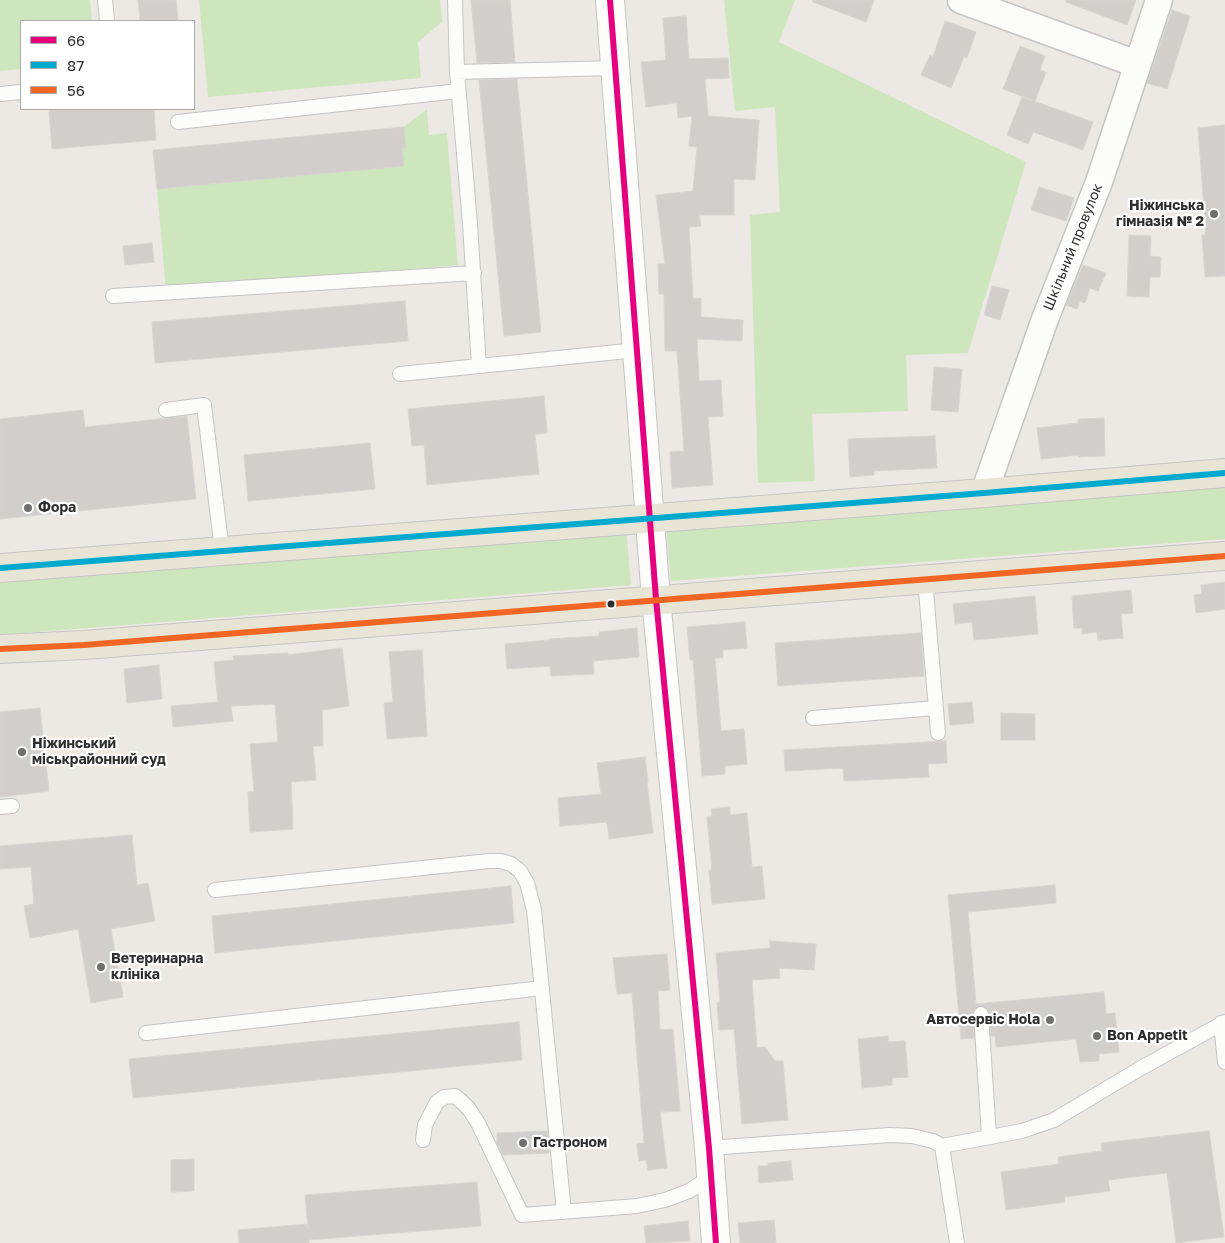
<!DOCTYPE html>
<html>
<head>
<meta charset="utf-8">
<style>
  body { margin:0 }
  #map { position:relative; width:1225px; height:1243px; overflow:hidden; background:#ece8e4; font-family:"Golos Text",sans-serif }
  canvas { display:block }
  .legend { position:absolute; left:20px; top:20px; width:175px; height:90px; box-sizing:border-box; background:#fff; border:1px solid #ababab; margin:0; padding:6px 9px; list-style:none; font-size:15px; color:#2e2e2e }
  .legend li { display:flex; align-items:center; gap:10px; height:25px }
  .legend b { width:25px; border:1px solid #ababab }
</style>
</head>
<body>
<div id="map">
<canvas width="1225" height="1243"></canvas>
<ul class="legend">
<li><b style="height:6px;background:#e5007d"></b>66</li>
<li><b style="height:6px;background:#00a9ce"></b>87</li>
<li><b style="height:6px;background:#f26522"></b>56</li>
</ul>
</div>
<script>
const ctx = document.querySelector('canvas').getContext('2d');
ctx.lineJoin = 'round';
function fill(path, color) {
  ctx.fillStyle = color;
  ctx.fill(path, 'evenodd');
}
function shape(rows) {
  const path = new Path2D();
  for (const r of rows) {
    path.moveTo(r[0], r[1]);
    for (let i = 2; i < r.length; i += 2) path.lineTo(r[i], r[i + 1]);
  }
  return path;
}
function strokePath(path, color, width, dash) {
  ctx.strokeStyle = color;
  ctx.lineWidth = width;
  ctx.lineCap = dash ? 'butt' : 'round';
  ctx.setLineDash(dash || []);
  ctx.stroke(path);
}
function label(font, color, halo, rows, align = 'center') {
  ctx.font = font + ' "Golos Text",sans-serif';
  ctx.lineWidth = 4.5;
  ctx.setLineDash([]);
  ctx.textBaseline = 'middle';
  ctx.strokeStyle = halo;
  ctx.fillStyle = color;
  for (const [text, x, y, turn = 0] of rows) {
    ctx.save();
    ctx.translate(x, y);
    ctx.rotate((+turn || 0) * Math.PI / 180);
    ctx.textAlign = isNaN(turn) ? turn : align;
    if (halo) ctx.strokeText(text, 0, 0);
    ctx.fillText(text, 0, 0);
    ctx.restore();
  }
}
fill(shape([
  [0,0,90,0,92,21,21,21,21,69,0,71],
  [199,0,440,0,442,22,418,42,421,78,208,97],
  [724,0,795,0,779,42,1026,162,968,353,906,355,908,411,812,414,815,481,758,483,750,215,780,212,775,107,735,111],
  [427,109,429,135,447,133,458,265,166,291,157,189,403,166,402,148,406,147,404,127],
  [1225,484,1225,539,671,581,666,525],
  [626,528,631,585,0,635,0,577]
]), '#cee6be');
const building = shape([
  [138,0,176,0,178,21,140,21,138,0],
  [471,0,510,0,515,62,477,63,471,0],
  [813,0,874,0,866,22,813,2,813,0],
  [1066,0,1136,0,1127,25,1066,2,1066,0],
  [1172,10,1190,16,1167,89,1147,83,1172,10],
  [686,16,689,59,728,58,729,78,705,79,708,116,759,120,755,180,734,179,734,215,699,215,701,226,689,227,693,299,701,298,701,317,743,320,742,341,697,339,699,381,721,380,723,416,708,417,713,485,672,488,670,452,684,451,677,351,665,351,664,294,659,294,658,264,665,264,656,195,693,191,697,147,689,146,692,116,678,118,677,103,646,107,641,62,666,60,663,18,686,16],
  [945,21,976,32,967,58,964,57,951,88,921,75,930,55,933,57,945,21],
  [1020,46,1045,56,1040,70,1046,72,1035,101,1003,89,1020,46],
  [517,79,541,332,504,336,479,80,517,79],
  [1022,97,1093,122,1083,150,1033,132,1028,144,1007,135,1022,97],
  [68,109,154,109,156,140,52,149,49,110,68,109],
  [1225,125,1225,276,1205,277,1202,235,1206,235,1198,128,1225,125],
  [404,127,406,148,402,148,404,166,157,189,153,150,404,127],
  [1039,187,1074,198,1066,221,1031,210,1039,187],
  [1129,235,1151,236,1150,256,1161,257,1160,277,1150,277,1149,297,1127,296,1129,235],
  [152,243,154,262,125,265,123,246,152,243],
  [1083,265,1106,273,1098,291,1090,288,1085,303,1080,301,1077,309,1066,305,1083,265],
  [992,286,1009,290,1000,320,984,315,992,286],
  [405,301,408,341,155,363,152,322,405,301],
  [934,367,962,369,958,412,931,410,934,367],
  [544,396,547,433,535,434,539,474,427,485,424,445,412,446,408,409,544,396],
  [83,410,85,427,187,416,196,499,0,519,0,419,83,410],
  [1104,418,1105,456,1079,457,1079,455,1041,459,1037,428,1078,423,1078,419,1104,418],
  [935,436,937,468,874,471,874,475,850,477,848,439,935,436],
  [370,443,375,489,248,501,244,455,370,443],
  [1225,582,1225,609,1196,613,1194,595,1202,594,1201,585,1225,582],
  [1131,590,1133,613,1121,614,1123,638,1098,640,1097,632,1082,634,1082,628,1074,628,1072,596,1131,590],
  [1035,596,1038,634,974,640,972,622,955,624,953,604,1035,596],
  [745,622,747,648,723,650,723,658,715,658,721,731,744,729,747,764,725,766,725,774,702,776,693,660,690,660,687,627,745,622],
  [637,628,639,657,593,661,594,674,551,676,550,666,507,669,505,644,549,640,549,639,599,636,599,632,637,628],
  [921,633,924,676,778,686,775,643,921,633],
  [342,648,349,706,322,710,323,746,313,746,316,780,291,782,293,829,250,832,248,792,254,792,250,744,278,742,275,704,231,706,233,721,173,727,171,706,218,702,214,662,234,660,233,656,288,653,288,655,342,648],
  [422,650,427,736,387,739,384,703,393,702,389,652,422,650],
  [159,665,162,699,127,703,124,669,159,665],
  [972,702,974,723,950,725,948,704,972,702],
  [40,708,49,791,0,797,0,712,40,708],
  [1001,713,1035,714,1035,740,1001,740,1001,713],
  [946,741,947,763,928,764,929,777,844,781,843,768,785,771,784,750,946,741],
  [645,757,648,782,647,783,653,833,609,839,607,822,560,826,558,798,601,794,597,763,645,757],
  [730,807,730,815,747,813,752,867,762,866,765,899,712,904,709,870,712,870,707,817,712,816,711,809,730,807],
  [132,835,137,885,148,883,155,921,111,929,123,997,91,1003,78,929,30,938,24,906,34,904,31,867,0,869,0,846,132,835],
  [1055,885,1056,903,968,912,976,1004,1104,992,1106,1014,1115,1013,1119,1052,1099,1054,1099,1061,1080,1062,1076,1039,996,1047,995,1036,991,1036,988,1010,981,1005,977,1007,973,1011,974,1038,961,1039,948,895,1055,885],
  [511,886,514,923,215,953,212,916,511,886],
  [770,941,816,944,814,970,779,968,780,978,752,980,757,1048,765,1047,775,1061,783,1061,788,1120,742,1124,734,1029,719,1030,717,1003,720,1002,716,953,770,948,770,941],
  [667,954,670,990,658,991,660,1030,673,1029,680,1111,660,1112,667,1168,648,1170,646,1160,639,1161,637,1144,644,1143,632,993,617,994,613,958,667,954],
  [519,1022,522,1060,133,1098,129,1059,519,1022],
  [888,1036,888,1042,905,1041,908,1077,892,1078,892,1085,862,1088,858,1039,888,1036],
  [547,1131,549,1153,503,1155,497,1143,497,1133,547,1131],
  [1209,1131,1224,1237,1176,1243,1167,1173,1108,1180,1110,1191,1064,1197,1065,1202,1006,1210,1001,1172,1059,1164,1058,1157,1102,1151,1101,1143,1209,1131],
  [194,1159,194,1191,171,1192,171,1160,194,1159],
  [791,1161,793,1180,759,1183,758,1166,768,1166,768,1163,791,1161],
  [477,1182,481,1226,309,1240,309,1243,239,1243,238,1230,308,1224,308,1229,305,1195,477,1182],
  [774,1220,776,1243,740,1243,738,1223,774,1220],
  [688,1221,690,1241,646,1243,644,1226,688,1221]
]);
fill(building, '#d1cecb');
strokePath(building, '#d7d4d0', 1);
const lane = shape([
  [105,0,107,21],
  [455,0,457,72,615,68],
  [457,72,470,224,479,366],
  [0,94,21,92],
  [178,122,458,91],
  [113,296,474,273],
  [400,374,637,350],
  [166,410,204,405,222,550],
  [925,579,938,733],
  [813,718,936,708],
  [0,807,12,806],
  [215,890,489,861,501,861,511,864,520,871,527,883,534,910,564,1212],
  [981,1014,989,1136],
  [1221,1023,1225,1062],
  [146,1033,542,988],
  [423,1140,425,1125,437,1102,444,1097,455,1096,461,1101,469,1109,478,1123,522,1215,637,1206,665,1200,689,1191,711,1177],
  [942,1146,1022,1131,1054,1120,1141,1068,1225,1022],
  [709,1148,890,1135,912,1136,933,1141,942,1146,957,1243]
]);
const street = shape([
  [961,0,1137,64],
  [984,493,1045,319,1099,182,1159,0]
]);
const secondary = shape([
  [610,0,656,599,709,1148,716,1243]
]);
const primary = shape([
  [0,568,984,493,1225,473],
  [0,649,84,645,1225,556]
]);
strokePath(lane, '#c5c4c5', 16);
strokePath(street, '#c5c4c5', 29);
strokePath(secondary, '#c5c4c5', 30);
strokePath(primary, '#c6c5c4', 30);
strokePath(lane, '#fcfcfb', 14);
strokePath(street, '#fcfcfb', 26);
strokePath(secondary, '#fcfcfb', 28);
strokePath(primary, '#e8e4d6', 28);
strokePath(shape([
  [610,0,656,599,709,1148,716,1243]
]), '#e5007d', 6);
strokePath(shape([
  [0,568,984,493,1225,473]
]), '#00a9ce', 6);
strokePath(shape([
  [0,649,84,645,1225,556]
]), '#f26522', 6);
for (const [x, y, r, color] of [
  [1214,214,5,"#706f6e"],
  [28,508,5,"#706f6e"],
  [611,604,4.5,"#2e2e2e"],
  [22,752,5,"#706f6e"],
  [101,967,5,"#706f6e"],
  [1050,1020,5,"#706f6e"],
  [1097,1036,5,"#706f6e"],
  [523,1143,5,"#706f6e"]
]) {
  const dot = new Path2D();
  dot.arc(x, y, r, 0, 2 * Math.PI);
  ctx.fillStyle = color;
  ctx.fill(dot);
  strokePath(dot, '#fff', 2);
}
label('bold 14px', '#2e2e2e', '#fff', [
  ["Ніжинська",1204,206,"right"],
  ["гімназія № 2",1204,222,"right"],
  ["Фора",38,508],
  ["Ніжинський",32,744],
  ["міськрайонний суд",32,760],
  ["Ветеринарна",111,959],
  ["клініка",111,975],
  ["Автосервіс Hola",1040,1020,"right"],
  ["Bon Appetit",1107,1036],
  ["Гастроном",533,1143]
], 'left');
label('14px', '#2e2e2e', '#fff', [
  ["Шкільний провулок",1073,247,-68]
]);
</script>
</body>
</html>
